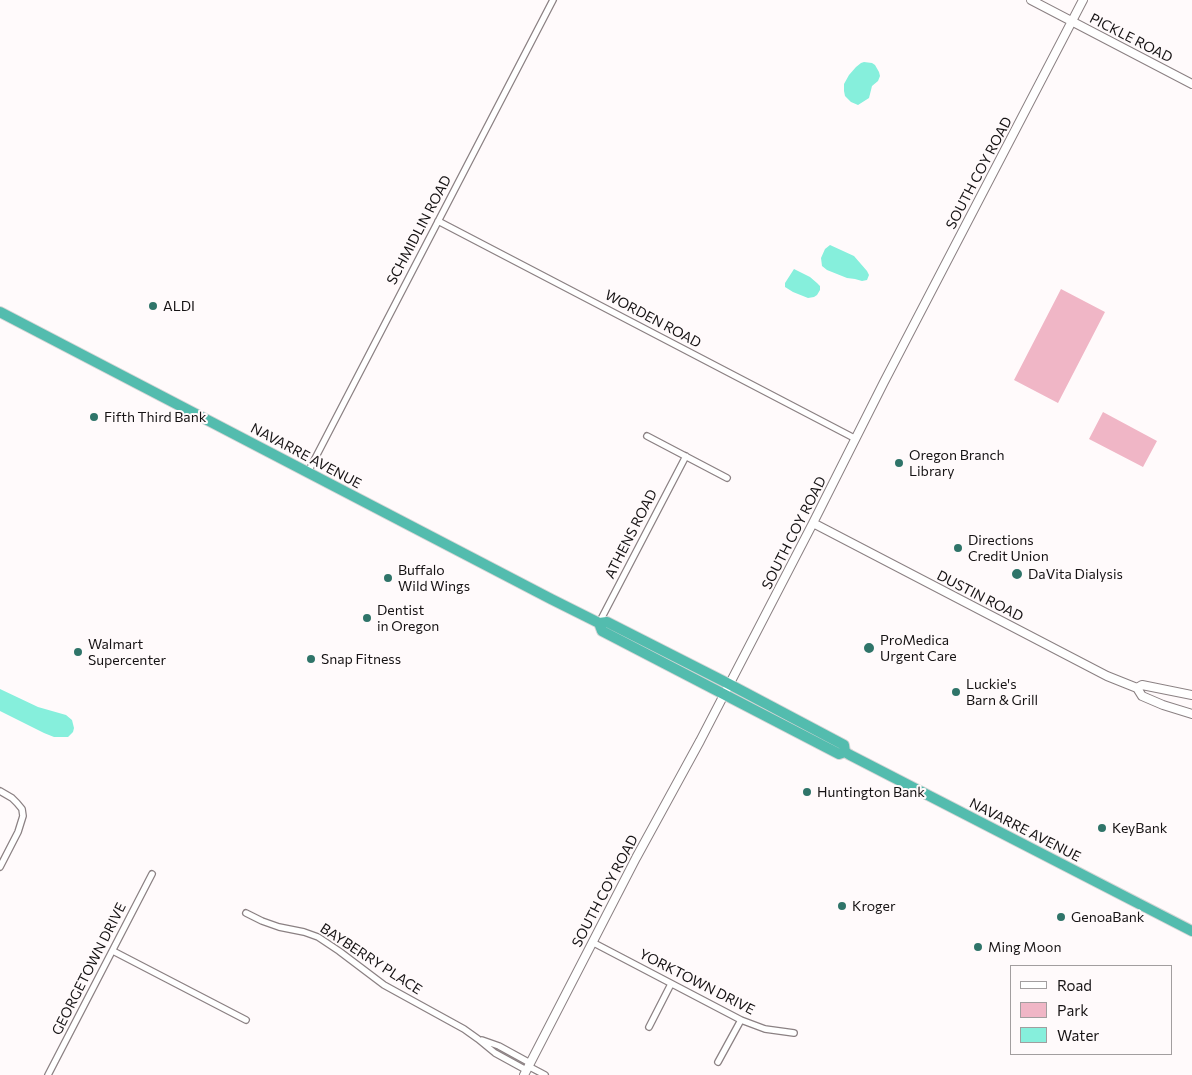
<!DOCTYPE html>
<html>
<head>
<meta charset="utf-8">
<style>
  body { margin:0 }
  #map { position:relative; width:1192px; height:1075px; overflow:hidden; background:#fffafb; font-family:Commissioner,sans-serif }
  canvas { display:block }
  .legend { position:absolute; left:1010px; top:965px; width:162px; height:90px; box-sizing:border-box; background:#fffafb; border:1px solid #a29e9f; margin:0; padding:6px 9px; list-style:none; font-size:15px; color:#161314 }
  .legend li { display:flex; align-items:center; gap:10px; height:25px }
  .legend b { width:25px; border:1px solid #a29e9f }
</style>
</head>
<body>
<div id="map">
<canvas width="1192" height="1075"></canvas>
<ul class="legend">
<li><b style="height:6px;background:#fff"></b>Road</li>
<li><b style="height:14px;background:#f0b6c6"></b>Park</li>
<li><b style="height:14px;background:#86efdc"></b>Water</li>
</ul>
</div>
<script>
const ctx = document.querySelector('canvas').getContext('2d');
ctx.lineJoin = 'round';
function fill(path, color) {
  ctx.fillStyle = color;
  ctx.fill(path, 'evenodd');
}
function shape(rows) {
  const path = new Path2D();
  for (const r of rows) {
    path.moveTo(r[0], r[1]);
    for (let i = 2; i < r.length; i += 2) path.lineTo(r[i], r[i + 1]);
  }
  return path;
}
function strokePath(path, color, width, dash) {
  ctx.strokeStyle = color;
  ctx.lineWidth = width;
  ctx.lineCap = dash ? 'butt' : 'round';
  ctx.setLineDash(dash || []);
  ctx.stroke(path);
}
function label(font, color, halo, rows, align = 'center') {
  ctx.font = font + ' Commissioner,sans-serif';
  ctx.lineWidth = 4;
  ctx.setLineDash([]);
  ctx.textBaseline = 'middle';
  ctx.strokeStyle = halo;
  ctx.fillStyle = color;
  for (const [text, x, y, turn = 0] of rows) {
    ctx.save();
    ctx.translate(x, y);
    ctx.rotate((+turn || 0) * Math.PI / 180);
    ctx.textAlign = isNaN(turn) ? turn : align;
    if (halo) ctx.strokeText(text, 0, 0);
    ctx.fillText(text, 0, 0);
    ctx.restore();
  }
}
fill(shape([
  [1061,289,1105,312,1058,403,1014,380],
  [1103,412,1157,441,1143,467,1089,439]
]), '#f0b6c6');
fill(shape([
  [864,62,872,63,875,65,879,72,880,76,878,81,872,86,869,98,858,105,851,102,845,96,844,91,844,84,849,75,856,67,861,63],
  [830,245,854,256,867,271,869,275,867,280,862,281,855,279,847,278,827,270,822,266,821,258,825,249],
  [794,269,810,277,817,283,820,286,820,290,817,295,814,297,808,298,793,292,785,287,785,283],
  [0,689,38,707,66,715,72,720,74,728,73,732,68,737,54,737,44,733,0,711]
]), '#86efdc');
const minor = shape([
  [438,221,856,439],
  [647,436,727,478],
  [308,472,553,0],
  [599,623,686,456],
  [0,791,12,798,17,803,22,809,23,816,18,832,0,867],
  [246,913,262,921,279,927,304,932,318,937,339,951,384,985,464,1029,478,1039,495,1053,526,1070],
  [592,942,741,1020,765,1029,794,1033],
  [113,951,246,1020],
  [649,1027,671,984],
  [482,1040,499,1046,530,1063],
  [718,1062,741,1020],
  [528,1066,545,1075],
  [48,1075,152,874]
]);
const tertiary = shape([
  [1031,0,1192,84],
  [813,523,1107,676,1137,688,1142,696,1163,705,1192,714],
  [1137,688,1142,685,1192,695],
  [524,1075,636,858,700,741,813,523,884,382,1083,0]
]);
const trunk = shape([
  [0,312,551,599,599,623,607,622,729,684,844,745,845,752],
  [599,623,602,631,839,754,845,752,850,755,1192,931]
]);
strokePath(minor, '#8b8183', 8);
strokePath(tertiary, '#8b8183', 10);
strokePath(trunk, '#d5d5d5', 12);
strokePath(minor, '#fff', 5.5);
strokePath(tertiary, '#fff', 8);
strokePath(trunk, '#53bcae', 10);
for (const [x, y, r, color] of [
  [153,306,5,"#2f7469"],
  [94,417,5,"#2f7469"],
  [899,463,5,"#2f7469"],
  [958,548,5,"#2f7469"],
  [1017,574,6,"#2f7469"],
  [388,578,5,"#2f7469"],
  [367,618,5,"#2f7469"],
  [869,648,6,"#2f7469"],
  [78,652,5,"#2f7469"],
  [311,659,5,"#2f7469"],
  [956,692,5,"#2f7469"],
  [807,792,5,"#2f7469"],
  [1102,828,5,"#2f7469"],
  [842,906,5,"#2f7469"],
  [1061,917,5,"#2f7469"],
  [978,947,5,"#2f7469"]
]) {
  const dot = new Path2D();
  dot.arc(x, y, r, 0, 2 * Math.PI);
  ctx.fillStyle = color;
  ctx.fill(dot);
  strokePath(dot, '#fffafb', 2);
}
label('14px', '#161314', '#fffafb', [
  ["PICKLE ROAD",1131,38,27],
  ["SOUTH COY ROAD",979,173,-62],
  ["SCHMIDLIN ROAD",419,230,-62],
  ["WORDEN ROAD",653,319,28],
  ["NAVARRE AVENUE",306,456,28],
  ["SOUTH COY ROAD",794,533,-63],
  ["ATHENS ROAD",631,534,-63],
  ["DUSTIN ROAD",980,596,27],
  ["NAVARRE AVENUE",1025,830,27],
  ["SOUTH COY ROAD",605,891,-62],
  ["BAYBERRY PLACE",371,959,33],
  ["GEORGETOWN DRIVE",89,969,-63],
  ["YORKTOWN DRIVE",697,982,27]
]);
label('14px', '#161314', '#fffafb', [
  ["ALDI",163,306],
  ["Fifth Third Bank",104,417],
  ["Oregon Branch",909,455],
  ["Library",909,471],
  ["Directions",968,540],
  ["Credit Union",968,556],
  ["Buffalo",398,570],
  ["Wild Wings",398,586],
  ["DaVita Dialysis",1028,574],
  ["Dentist",377,610],
  ["in Oregon",377,626],
  ["ProMedica",880,640],
  ["Urgent Care",880,656],
  ["Walmart",88,644],
  ["Supercenter",88,660],
  ["Snap Fitness",321,659],
  ["Luckie's",966,684],
  ["Barn & Grill",966,700],
  ["Huntington Bank",817,792],
  ["KeyBank",1112,828],
  ["Kroger",852,906],
  ["GenoaBank",1071,917],
  ["Ming Moon",988,947]
], 'left');
</script>
</body>
</html>
